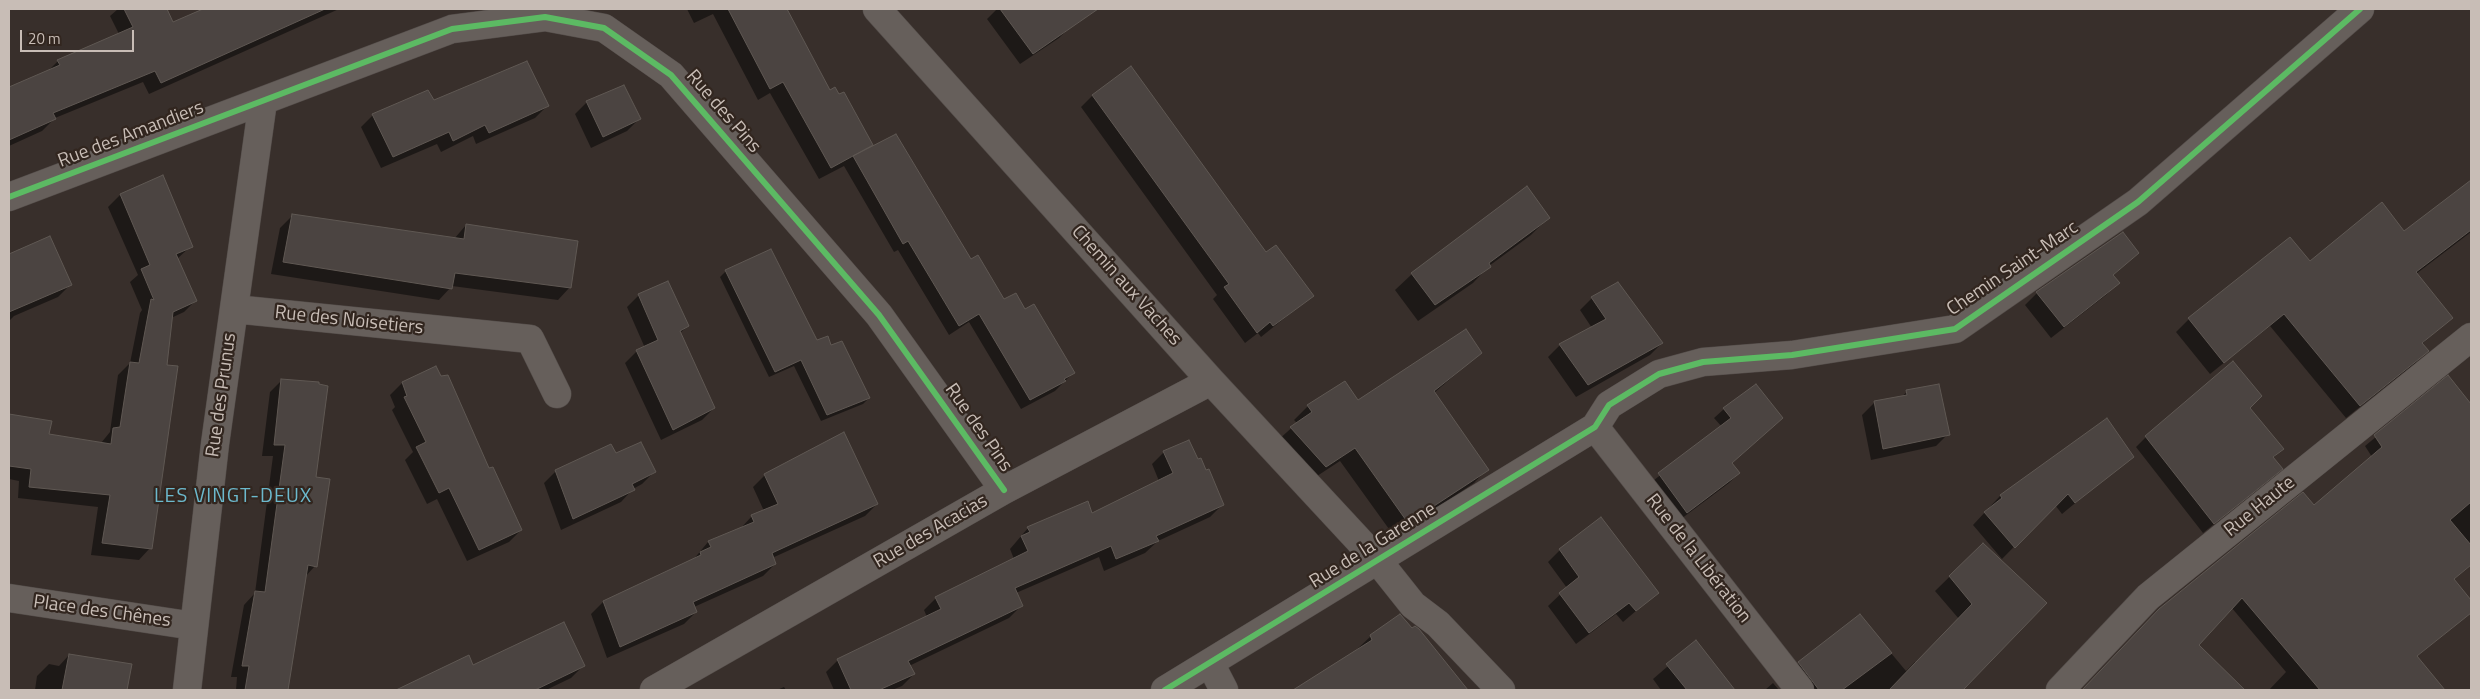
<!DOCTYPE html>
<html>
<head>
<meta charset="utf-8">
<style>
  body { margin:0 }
  #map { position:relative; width:2480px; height:699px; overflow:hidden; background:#382f2b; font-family:"Titillium Web",sans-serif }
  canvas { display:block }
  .frame { position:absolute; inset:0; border:10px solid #c8bdb6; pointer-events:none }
  .scale { position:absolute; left:20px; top:30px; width:114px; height:22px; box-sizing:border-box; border:2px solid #c8bdb6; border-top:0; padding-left:6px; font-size:15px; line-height:18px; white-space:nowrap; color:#c8bdb6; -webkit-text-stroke:4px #32261f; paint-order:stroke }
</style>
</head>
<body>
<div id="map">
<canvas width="2480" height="699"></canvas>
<div class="frame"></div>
<div class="scale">20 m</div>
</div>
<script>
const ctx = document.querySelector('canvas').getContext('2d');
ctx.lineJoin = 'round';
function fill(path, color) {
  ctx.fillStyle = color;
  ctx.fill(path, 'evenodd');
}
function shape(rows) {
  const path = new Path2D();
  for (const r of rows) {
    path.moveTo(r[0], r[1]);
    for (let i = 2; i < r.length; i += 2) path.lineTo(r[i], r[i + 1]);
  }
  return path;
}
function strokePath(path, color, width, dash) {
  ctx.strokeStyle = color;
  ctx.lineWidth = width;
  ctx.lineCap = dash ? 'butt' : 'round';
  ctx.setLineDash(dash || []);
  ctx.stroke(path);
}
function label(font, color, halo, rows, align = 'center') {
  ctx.font = font + ' "Titillium Web",sans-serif';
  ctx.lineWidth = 4.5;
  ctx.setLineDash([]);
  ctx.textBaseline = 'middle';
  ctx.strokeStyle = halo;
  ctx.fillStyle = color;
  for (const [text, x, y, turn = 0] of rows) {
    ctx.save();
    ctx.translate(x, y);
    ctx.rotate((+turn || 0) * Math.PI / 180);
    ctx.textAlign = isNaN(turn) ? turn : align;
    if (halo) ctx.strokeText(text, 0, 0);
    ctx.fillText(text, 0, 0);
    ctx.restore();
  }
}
fill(shape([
  [118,9,166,9,172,24,205,9,339,9,149,94,143,82,55,118,42,131,9,146,9,89,47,72,58,61,119,34,110,16],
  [687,9,785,9,829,91,871,145,866,150,971,260,1003,301,1025,311,1073,373,1055,391,1021,409,969,322,949,335,898,250,894,252,844,166,819,179,770,93,758,100,713,14,694,23],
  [997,9,1058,9,1071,26,1059,38,1020,64,987,19],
  [1131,68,1266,254,1312,296,1261,337,1258,333,1245,343,1213,299,1217,295,1081,107,1092,96],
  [433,102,547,106,535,118,476,144,473,136,441,152,437,144,381,168,361,127,373,115],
  [587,102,639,119,627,131,591,148,575,114],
  [162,177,191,246,177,259,196,300,184,312,171,318,150,548,139,560,91,555,98,507,18,498,19,481,9,479,9,415,50,422,48,435,101,443,110,432,118,375,130,363,140,313,142,310,130,282,138,275,108,207,120,195],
  [2471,182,2471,232,2416,274,2451,318,2422,344,2427,351,2414,364,2346,418,2270,326,2210,374,2176,332,2189,319,2290,238,2310,262,2404,233],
  [292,216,454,239,466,225,570,287,558,300,452,286,439,300,271,274,280,228],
  [1548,218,1531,235,1489,266,1473,283,1418,321,1395,290,1412,274],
  [50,238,70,285,58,297,14,316,9,321,9,256],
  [2138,253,2112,276,2118,283,2106,295,2051,338,2025,305,2037,293],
  [726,271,816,342,869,398,863,404,821,421,794,366,769,377,720,277],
  [1617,284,1662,343,1650,355,1576,397,1548,357,1560,345,1592,328,1580,310,1592,298],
  [639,295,688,326,680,333,714,408,702,420,661,440,625,363,637,351,645,348,627,307],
  [1480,353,1434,393,1487,469,1474,483,1394,536,1340,461,1311,480,1277,441,1297,423,1294,420,1308,406,1358,401],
  [436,368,521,530,509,542,467,561,437,499,427,504,405,460,413,452,392,410,395,407,390,395,402,383],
  [2448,377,2471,406,2471,565,2453,580,2471,602,2471,612,2416,657,2441,687,2438,690,2382,690,2372,679,2363,690,2269,690,2286,672,2231,607,2197,646,2243,690,2083,690,2149,620,2314,506,2372,457,2365,446],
  [282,380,315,478,315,566,305,577,287,690,236,690,237,677,231,677,244,605,255,593,273,456,262,456,270,392],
  [1907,392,1948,434,1936,446,1871,460,1862,415,1874,403,1901,397],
  [2249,408,2282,449,2272,459,2271,478,2203,533,2136,447,2146,437],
  [1724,409,1782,418,1731,463,1739,473,1729,483,1677,522,1649,484,1722,427,1714,418],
  [2106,420,2132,456,2062,514,2055,505,2002,559,1973,525,2000,496],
  [1164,452,1198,461,1222,505,1210,517,1158,541,1145,553,1104,571,1099,557,1016,593,1021,606,1009,618,909,666,914,674,902,686,892,690,834,690,826,672,838,660,927,617,924,610,936,598,1014,559,1010,549,1028,528,1092,514,1159,481,1152,464],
  [615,454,654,472,642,484,633,489,621,502,561,530,544,483,556,471],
  [765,475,877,504,865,516,772,558,775,564,763,576,694,607,696,612,684,624,607,658,591,614,603,602,693,560,708,542,740,529,752,516,764,511,753,487],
  [1983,544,2045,603,1961,690,1794,690,1785,678,1799,663,1860,616,1906,671,1915,662,1916,664,1959,619,1935,591],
  [1560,550,1657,593,1623,622,1616,614,1576,644,1548,606,1567,588,1548,562],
  [1411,630,1418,630,1467,690,1295,690,1352,654,1371,636],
  [1696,642,1734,690,1661,690,1653,679],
  [69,655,130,665,126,690,35,690,37,676,49,664,59,666],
  [468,657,473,667,583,666,571,678,546,690,399,690],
  [1773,683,1779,690,1765,690],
  [784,687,786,690,777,690]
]), '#0007');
const building = shape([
  [124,9,167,9,173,22,203,9,325,9,161,83,155,71,53,113,56,119,9,140,9,87,60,65,57,60,133,27,124,9],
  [728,9,787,9,830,90,835,87,839,94,844,92,873,145,831,168,783,82,770,89,728,9],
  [1000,9,1098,9,1033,54,1000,9],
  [527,61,549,106,489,133,485,125,453,141,449,132,393,157,372,114,428,90,434,100,527,61],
  [1131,66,1266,252,1276,245,1314,296,1273,326,1270,322,1257,333,1224,287,1229,284,1092,95,1131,66],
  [624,85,641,119,603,137,586,101,624,85],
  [896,134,971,259,978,255,1004,299,1016,293,1025,309,1034,304,1075,373,1064,379,1066,381,1030,400,979,314,959,326,908,241,903,244,853,156,896,134],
  [163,175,193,247,176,254,197,301,173,312,167,365,178,366,152,549,102,543,110,495,29,487,31,469,9,466,9,414,52,421,49,434,111,444,113,428,120,427,130,362,139,363,151,299,154,300,141,269,150,265,120,194,163,175],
  [2471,180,2471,230,2416,272,2453,318,2422,343,2429,351,2360,406,2284,314,2224,363,2188,318,2290,237,2310,261,2382,202,2404,231,2471,180],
  [1527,186,1550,218,1489,263,1491,267,1435,305,1411,273,1527,186],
  [292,214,464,239,466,224,578,241,571,288,455,273,452,289,283,262,292,214],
  [2123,232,2139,253,2113,275,2120,283,2064,327,2036,292,2123,232],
  [50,236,72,285,9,312,9,254,50,236],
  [771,249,817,340,828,336,831,345,842,341,870,398,827,415,801,360,775,372,725,270,771,249],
  [668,281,689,326,680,331,715,408,673,430,636,350,658,340,638,294,668,281],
  [1618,282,1663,343,1588,385,1559,344,1606,319,1591,297,1618,282],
  [1466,329,1482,353,1434,391,1489,470,1408,523,1355,448,1326,467,1290,427,1312,412,1307,405,1345,381,1358,400,1466,329],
  [2233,361,2262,396,2250,408,2284,449,2273,457,2283,469,2214,524,2145,436,2233,361],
  [436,366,441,376,448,375,489,468,493,467,522,530,479,550,449,488,439,493,416,447,426,442,404,397,407,396,402,382,436,366],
  [2448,375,2471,404,2471,502,2450,520,2471,545,2471,565,2454,579,2471,600,2471,613,2417,656,2445,690,2320,690,2242,598,2199,645,2245,690,2082,690,2159,609,2303,492,2314,505,2382,447,2374,435,2448,375],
  [281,379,319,382,319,384,328,386,316,477,330,479,317,567,308,565,288,690,245,690,249,666,242,666,255,591,265,592,285,445,274,445,281,379],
  [1756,384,1783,418,1732,463,1740,473,1687,513,1658,473,1731,418,1723,408,1756,384],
  [1939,384,1950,435,1883,449,1874,401,1907,395,1906,390,1939,384],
  [2107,418,2134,457,2075,503,2068,494,2015,548,1984,512,2002,498,2000,495,2107,418],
  [844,432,878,504,772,553,776,564,693,602,697,612,620,647,603,601,701,555,700,552,711,547,708,541,754,522,751,515,778,504,764,474,844,432],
  [1189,440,1198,459,1201,458,1206,470,1209,469,1224,505,1156,536,1159,541,1116,559,1111,546,1015,588,1023,606,908,661,915,674,879,690,851,690,837,659,941,609,935,597,1028,551,1021,536,1030,532,1027,527,1088,501,1092,513,1173,473,1163,451,1189,440],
  [641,442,656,472,632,484,635,490,573,519,555,470,611,444,616,453,641,442],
  [1601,517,1659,593,1636,611,1629,603,1589,633,1559,593,1579,577,1559,549,1601,517],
  [1983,543,2047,603,1963,690,1889,690,1972,604,1949,576,1983,543],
  [1400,614,1412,628,1415,626,1419,629,1468,690,1293,690,1372,640,1370,635,1400,614],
  [1860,614,1892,653,1842,690,1819,690,1798,662,1860,614],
  [564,622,585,666,535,690,396,690,469,655,473,665,564,622],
  [1696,640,1735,690,1687,690,1666,664,1696,640],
  [69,654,132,664,127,690,62,690,69,654]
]);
fill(building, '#4b4441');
strokePath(building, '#5f5853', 1);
const minor = shape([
  [877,9,1211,381,1378,561,1413,605,1438,624,1501,690],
  [9,197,452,29,545,17,604,28,671,75,879,315,1004,490],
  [234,309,530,339,557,394],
  [1595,427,1800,690],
  [9,598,194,626],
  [1210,663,1224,690],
  [187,690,215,444,263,101],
  [654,690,1004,490,1211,381],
  [1165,690,1595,427,1609,405,1659,374,1703,362,1792,355,1955,329,2138,202,2360,9],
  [2060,690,2148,597,2471,337]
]);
strokePath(minor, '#534c49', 29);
strokePath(minor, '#665f5b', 28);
strokePath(shape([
  [9,197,452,29,545,17,604,28,671,75,879,315,1004,490],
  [1165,690,1595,427,1609,405,1659,374,1703,362,1792,355,1955,329,2138,202,2360,9]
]), '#5cba63', 6);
label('19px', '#c8bdb6', '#32261f', [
  ["Rue des Pins",723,112,49],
  ["Rue des Amandiers",131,135,-21],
  ["Chemin Saint-Marc",2013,269,-34],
  ["Chemin aux Vaches",1126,286,48],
  ["Rue des Noisetiers",349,321,6],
  ["Rue des Prunus",222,395,-82],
  ["Rue des Pins",978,428,55],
  ["Rue Haute",2260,507,-39],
  ["Rue des Acacias",931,532,-30],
  ["Rue de la Garenne",1373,546,-32],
  ["Rue de la Libération",1698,559,52],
  ["Place des Chênes",102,612,8]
]);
ctx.letterSpacing = '1px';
label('20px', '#6cb9cd', '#32261f', [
  ["LES VINGT-DEUX",233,497]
]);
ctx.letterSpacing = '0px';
</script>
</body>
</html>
